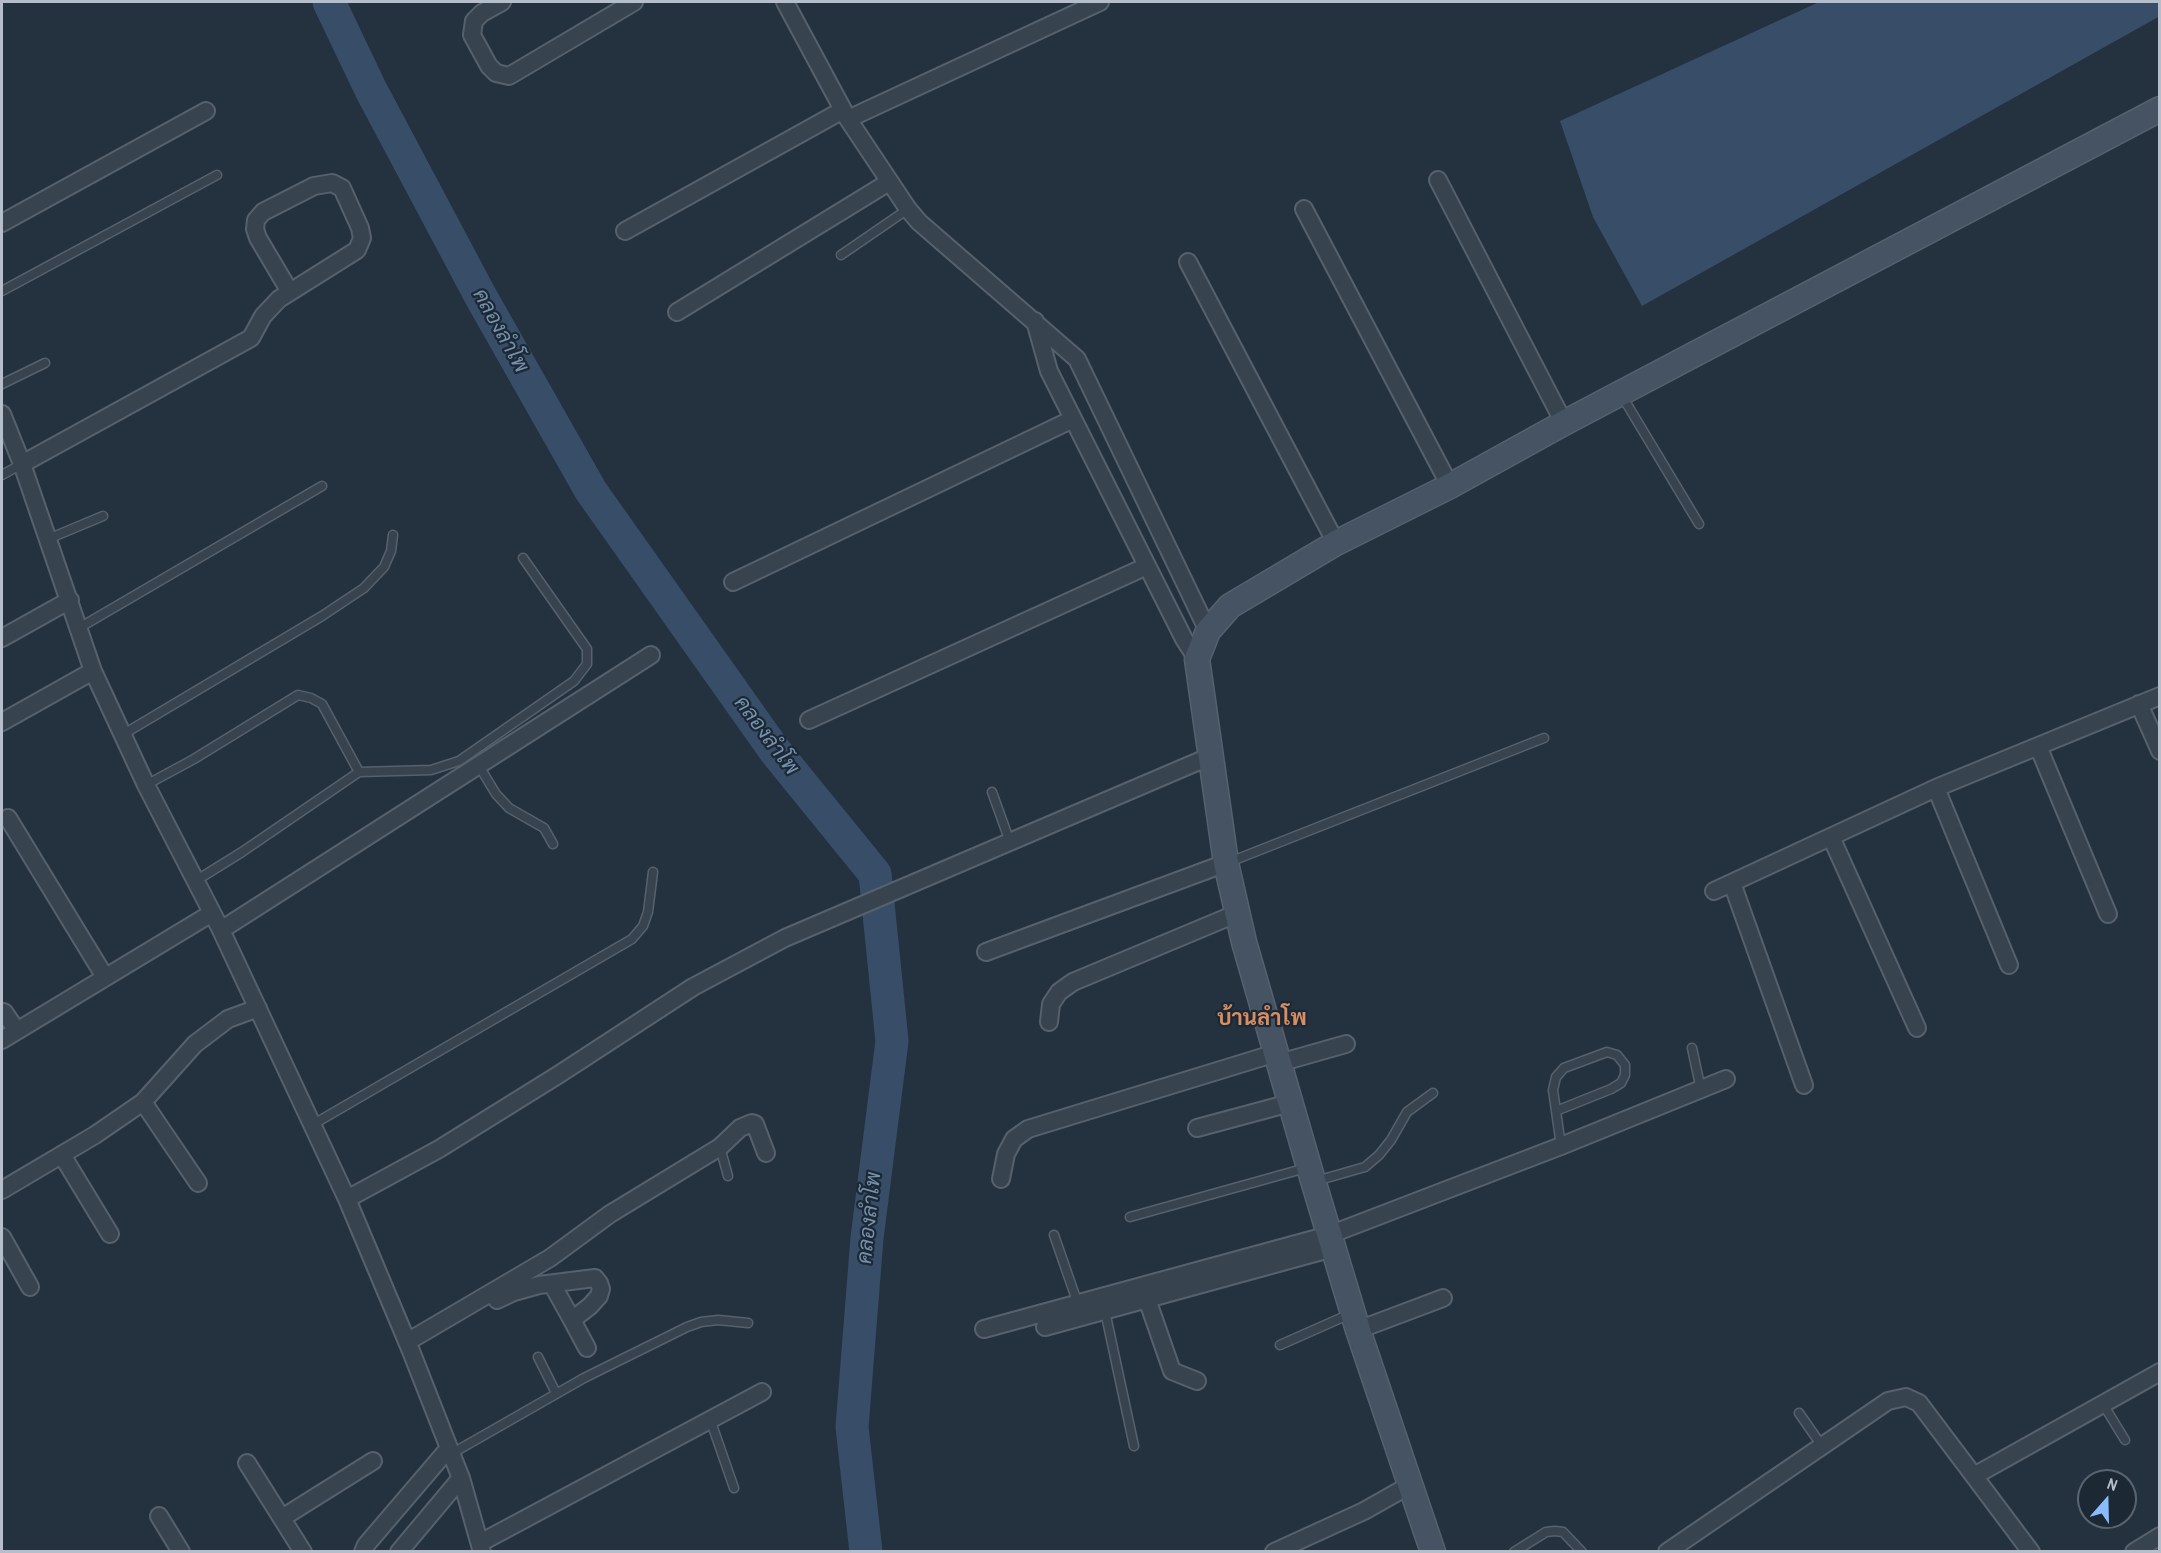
<!DOCTYPE html>
<html>
<head>
<meta charset="utf-8">
<style>
  body { margin:0 }
  #map { position:relative; width:2161px; height:1553px; overflow:hidden; background:#243240; font-family:"Archivo Narrow",sans-serif }
  canvas { display:block }
  .frame { position:absolute; inset:0; border:3px solid #b5beca; pointer-events:none }
  .north { position:absolute; left:2077px; top:1469px; width:60px; height:60px; box-sizing:border-box; background:#1d2835; border:2px solid #5a6471; border-radius:50%; rotate:20deg; font-size:16px; font-weight:700; line-height:24px; text-align:center; color:#b5beca }
  .north::after { content:''; display:block; margin:auto; width:21px; height:27px; background:#8abcfb; clip-path:polygon(50% 0,100% 100%,50% 72%,0 100%) }
</style>
</head>
<body>
<div id="map">
<canvas width="2161" height="1553"></canvas>
<div class="frame"></div>
<div class="north">N</div>
</div>
<script>
const ctx = document.querySelector('canvas').getContext('2d');
ctx.lineJoin = 'round';
function fill(path, color) {
  ctx.fillStyle = color;
  ctx.fill(path, 'evenodd');
}
function shape(rows) {
  const path = new Path2D();
  for (const r of rows) {
    path.moveTo(r[0], r[1]);
    for (let i = 2; i < r.length; i += 2) path.lineTo(r[i], r[i + 1]);
  }
  return path;
}
function strokePath(path, color, width, dash) {
  ctx.strokeStyle = color;
  ctx.lineWidth = width;
  ctx.lineCap = dash ? 'butt' : 'round';
  ctx.setLineDash(dash || []);
  ctx.stroke(path);
}
function label(font, color, halo, rows, align = 'center') {
  ctx.font = font + ' "Archivo Narrow",Sarabun,sans-serif';
  ctx.lineWidth = 4.5;
  ctx.setLineDash([]);
  ctx.textBaseline = 'middle';
  ctx.strokeStyle = halo;
  ctx.fillStyle = color;
  for (const [text, x, y, turn = 0] of rows) {
    ctx.save();
    ctx.translate(x, y);
    ctx.rotate((+turn || 0) * Math.PI / 180);
    ctx.textAlign = isNaN(turn) ? turn : align;
    if (halo) ctx.strokeText(text, 0, 0);
    ctx.fillText(text, 0, 0);
    ctx.restore();
  }
}
fill(shape([
  [1819,2,2159,2,2160,16,1642,306,1593,217,1560,121]
]), '#384e68');
strokePath(shape([
  [329,2,371,90,481,297,591,491,775,751,875,874,892,1041,867,1238,852,1427,866,1552]
]), '#384e68', 33);
const lane = shape([
  [841,255,908,209],
  [2,291,217,175],
  [2,384,45,363],
  [1622,396,1699,524],
  [2,475,22,464],
  [48,539,103,516],
  [79,628,322,486],
  [122,735,322,616,364,588,384,567,391,551,393,535],
  [479,766,496,794,509,808,544,828,553,844],
  [359,772,431,770,459,761,574,681,587,664,587,649,523,558],
  [146,785,194,759,298,695,311,698,322,704,359,772,242,852,197,880],
  [992,792,1010,842],
  [1227,863,1544,738],
  [1692,1048,1701,1090],
  [1556,1111,1611,1089,1621,1083,1625,1075,1625,1065,1617,1055,1607,1052,1564,1068,1556,1077,1553,1090,1561,1146],
  [312,1125,632,939,643,926,648,912,653,872],
  [720,1147,728,1176],
  [1316,1181,1365,1167,1379,1155,1391,1140,1407,1112,1433,1093],
  [1130,1217,1306,1168],
  [1054,1235,1078,1304],
  [1105,1311,1134,1446],
  [1280,1345,1350,1314],
  [538,1357,556,1393],
  [2103,1404,2125,1440],
  [1799,1413,1822,1446],
  [710,1419,734,1488],
  [451,1454,584,1378,687,1327,701,1322,718,1320,748,1323],
  [1514,1552,1546,1532,1555,1531,1563,1532,1582,1552]
]);
const street = shape([
  [502,2,482,13,474,21,472,35,489,66,496,73,509,76,634,2],
  [785,2,848,119,908,209,919,222,1077,359,1208,631],
  [848,119,1100,2],
  [1438,180,1564,423],
  [1304,209,1450,486],
  [2,223,206,111],
  [625,231,843,110],
  [1188,262,1336,543],
  [677,312,889,182],
  [1035,321,1049,371,1184,639,1197,659],
  [2,414,22,464,93,671,146,785,221,930,347,1199,411,1351,449,1448,461,1478,482,1552],
  [22,464,251,338,263,316,279,299,357,250,362,238,360,228,342,188,332,183,314,186,263,212,256,220,255,229,258,238,290,292],
  [733,582,1073,419],
  [2,638,70,600],
  [2139,704,2160,751],
  [809,720,1147,566],
  [2,722,93,671],
  [2038,746,2108,914],
  [1936,788,2009,965],
  [8,818,105,977],
  [1831,837,1917,1028],
  [1732,883,1804,1085],
  [1714,891,1936,788,2160,696],
  [221,930,651,655],
  [986,952,1226,863],
  [4,1012,17,1031],
  [1049,1022,1051,1004,1059,992,1073,982,1238,913],
  [2,1040,212,913],
  [1279,1063,1346,1044],
  [143,1102,198,1183],
  [1197,1128,1290,1103],
  [62,1155,110,1234],
  [1001,1179,1006,1154,1014,1139,1028,1129,1276,1053],
  [2,1190,95,1135,143,1102,195,1044,228,1019,258,1008],
  [347,1199,439,1149,558,1075,693,987,785,938,1211,756],
  [2,1237,30,1287],
  [552,1284,572,1320],
  [1147,1299,1172,1371,1197,1381],
  [497,1300,514,1292,539,1285,595,1278,599,1283,601,1289,599,1296,590,1306,572,1320,587,1348],
  [1045,1327,1333,1248],
  [984,1329,1329,1235,1561,1146,1726,1079],
  [1358,1330,1443,1298],
  [407,1342,550,1258,610,1214,720,1147,740,1128,752,1123,755,1124,766,1153],
  [247,1463,303,1552],
  [1974,1476,2031,1552],
  [159,1516,181,1552],
  [282,1518,373,1461],
  [480,1543,762,1392],
  [363,1552,366,1545,449,1448],
  [399,1552,461,1478],
  [1274,1552,1364,1511,1410,1485],
  [1667,1552,1888,1401,1906,1397,1919,1403,1974,1476,2160,1372],
  [2134,1552,2160,1536]
]);
const secondary = shape([
  [1433,1552,1358,1330,1309,1167,1244,942,1226,863,1197,659,1208,631,1230,606,1336,543,1450,486,1564,423,2160,109]
]);
strokePath(lane, '#56616d', 11);
strokePath(street, '#56616d', 20);
strokePath(secondary, '#56616d', 27);
strokePath(lane, '#384350', 8);
strokePath(street, '#384350', 16);
strokePath(secondary, '#465363', 24);
label('italic 21px', '#7491ae', '#1d2835', [
  ["คลองลำโพ",500,331,61],
  ["คลองลำโพ",766,736,53],
  ["คลองลำโพ",870,1218,-84]
]);
label('bold 22px', '#d88e62', '#1d2835', [
  ["บ้านลำโพ",1262,1019]
]);
</script>
</body>
</html>
